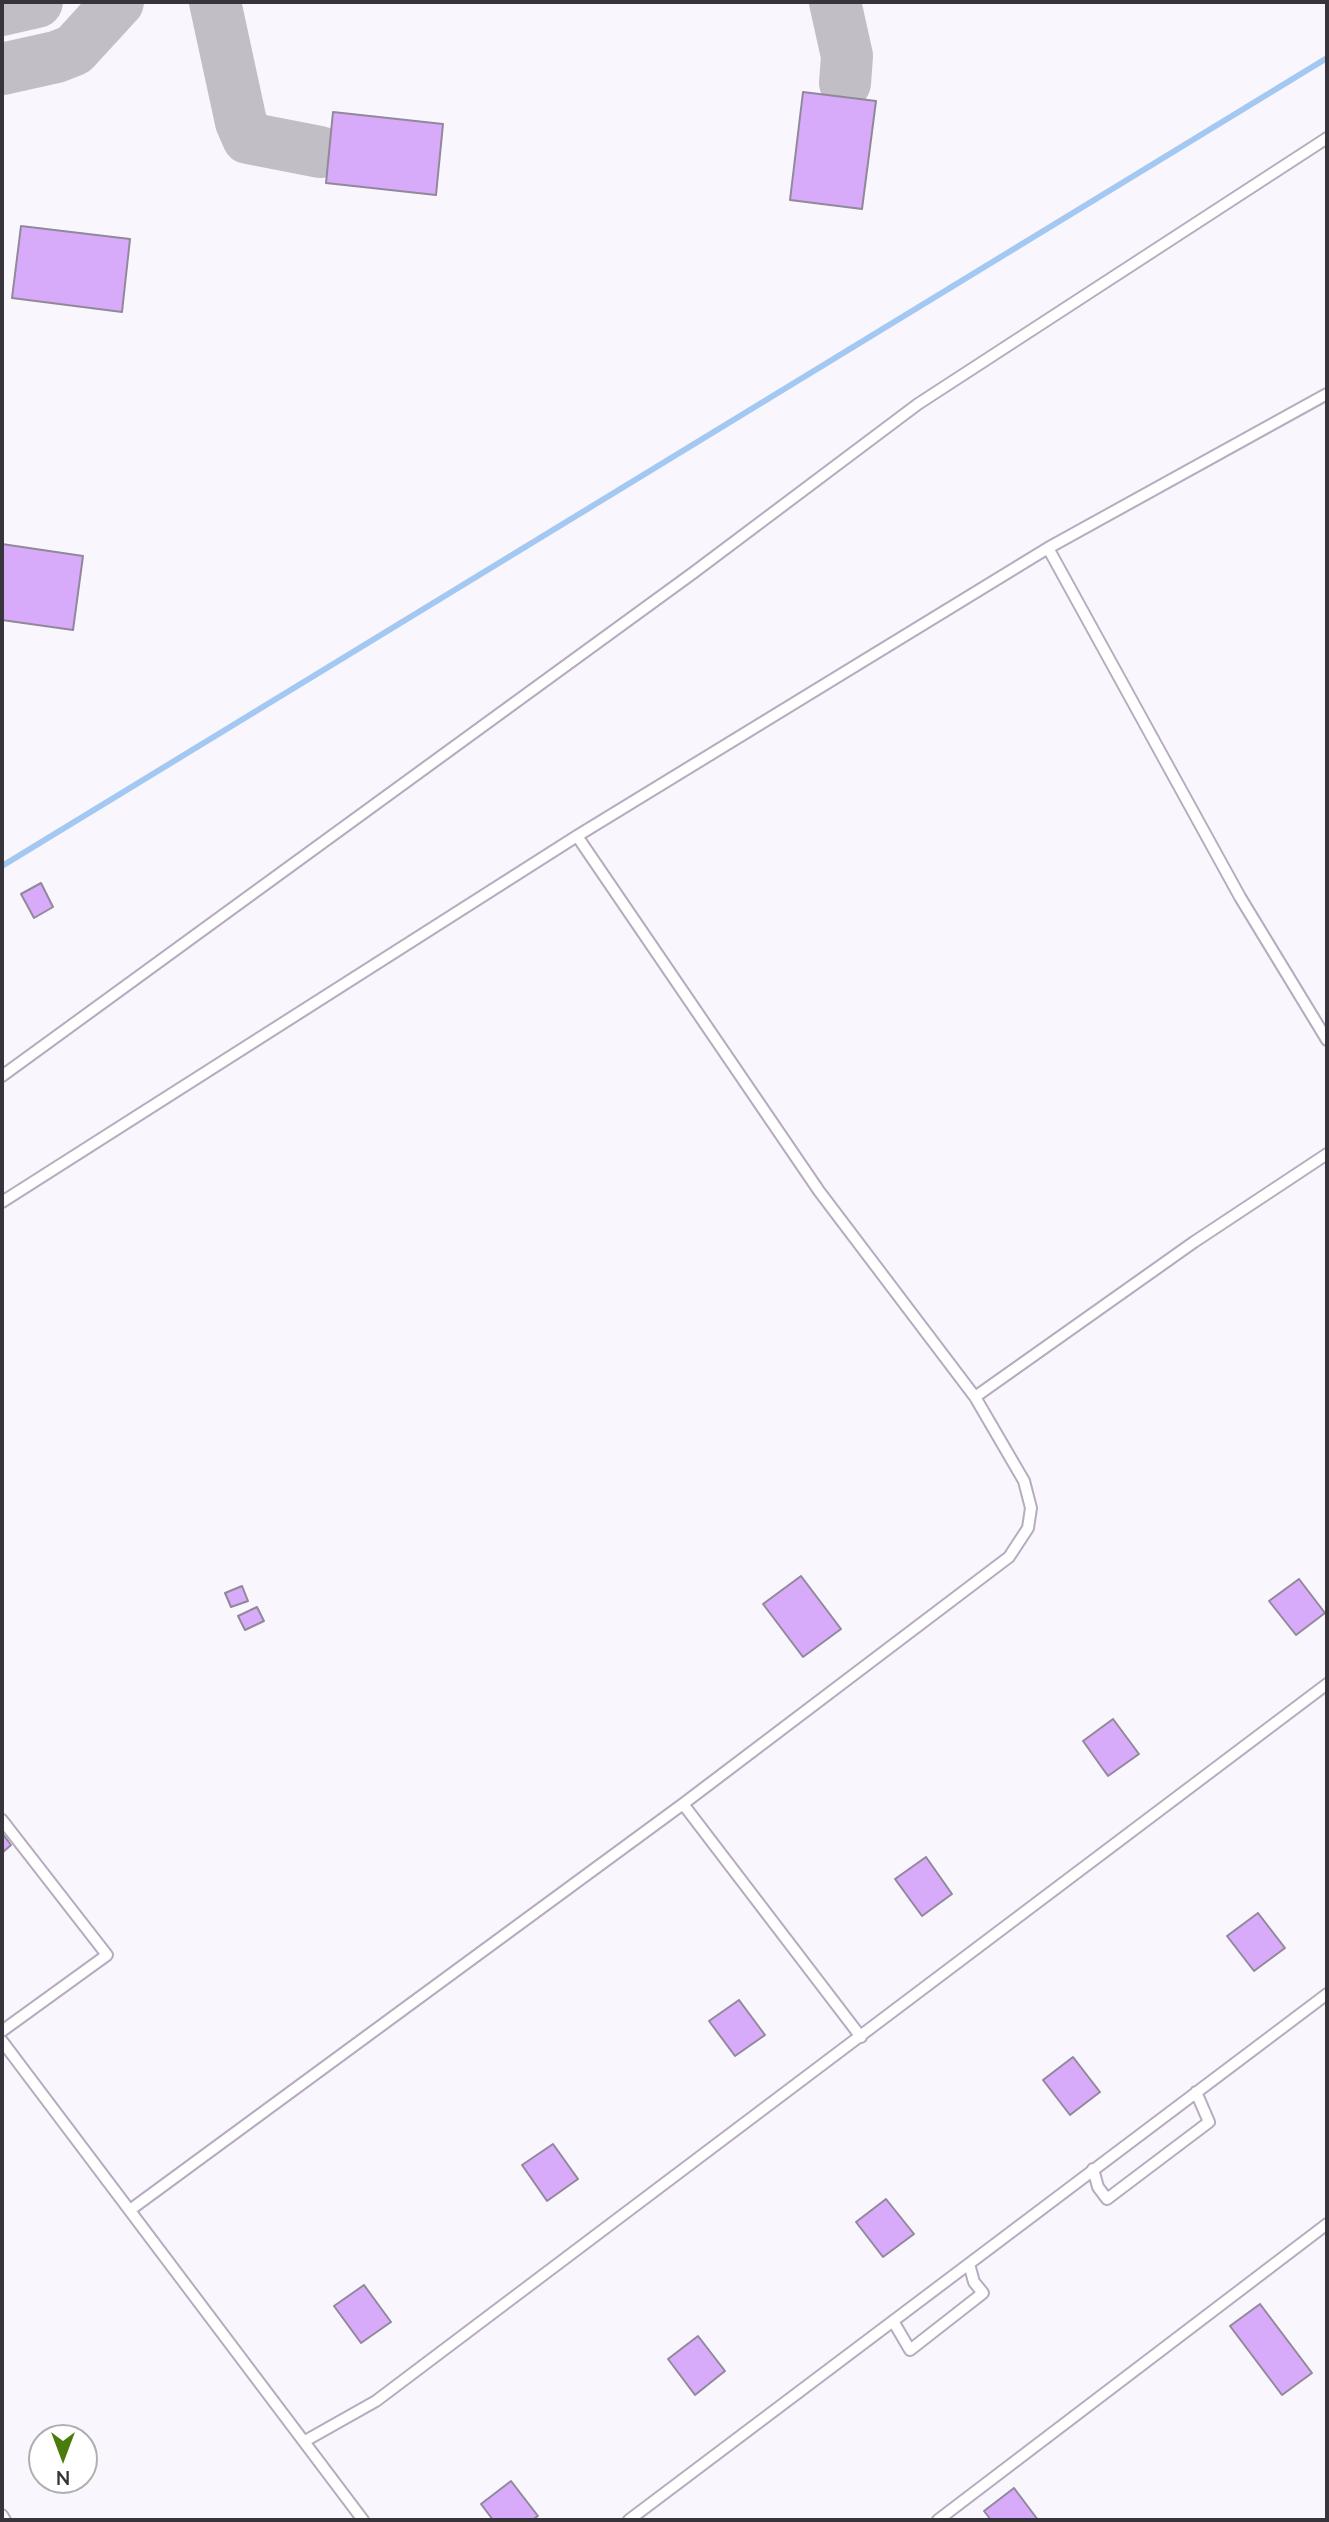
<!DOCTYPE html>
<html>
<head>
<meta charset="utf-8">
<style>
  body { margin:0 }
  #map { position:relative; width:1329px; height:2522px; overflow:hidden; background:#faf6fe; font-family:Mulish,sans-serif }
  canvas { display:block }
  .frame { position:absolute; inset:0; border:4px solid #38343b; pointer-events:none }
  .north { position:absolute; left:28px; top:2424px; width:70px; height:70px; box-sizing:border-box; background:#fff; border:2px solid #afaeb1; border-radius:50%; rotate:180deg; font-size:19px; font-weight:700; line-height:28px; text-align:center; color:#38343b }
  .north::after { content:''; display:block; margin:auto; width:24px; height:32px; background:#497c0b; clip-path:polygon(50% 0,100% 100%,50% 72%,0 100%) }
</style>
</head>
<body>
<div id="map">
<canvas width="1329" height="2522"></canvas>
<div class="frame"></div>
<div class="north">N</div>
</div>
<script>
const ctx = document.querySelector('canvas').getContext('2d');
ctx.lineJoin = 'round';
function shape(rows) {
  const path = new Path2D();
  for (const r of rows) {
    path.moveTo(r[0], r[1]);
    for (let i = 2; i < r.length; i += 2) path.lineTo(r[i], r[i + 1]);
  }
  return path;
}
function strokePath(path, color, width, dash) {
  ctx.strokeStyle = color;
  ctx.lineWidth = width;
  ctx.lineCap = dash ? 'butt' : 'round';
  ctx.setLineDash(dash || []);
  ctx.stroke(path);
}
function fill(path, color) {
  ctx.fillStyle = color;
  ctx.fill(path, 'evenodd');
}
strokePath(shape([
  [2,866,1327,58]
]), '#a3c8f1', 6);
strokePath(shape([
  [215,2,241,122,248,138,320,152],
  [835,2,847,56,845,83],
  [2,10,37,2],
  [2,69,56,57,74,50,118,2]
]), '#c2bec5', 52);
const building = shape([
  [803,92,876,101,862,209,790,200,803,92],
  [333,112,443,124,436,195,326,183,333,112],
  [21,226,130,239,122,312,12,298,21,226],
  [2,544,83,556,73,630,2,620,2,544],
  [41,883,53,907,34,918,21,894,41,883],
  [801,1576,841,1629,803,1657,763,1604,801,1576],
  [1299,1579,1325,1613,1296,1635,1269,1601,1299,1579],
  [242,1586,248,1601,231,1607,225,1593,242,1586],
  [257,1607,264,1621,245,1630,238,1616,257,1607],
  [1113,1719,1139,1754,1108,1776,1083,1741,1113,1719],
  [2,1833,11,1845,2,1853,2,1833],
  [926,1857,952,1894,922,1916,895,1879,926,1857],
  [1258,1913,1285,1948,1254,1971,1227,1936,1258,1913],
  [739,2000,765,2035,735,2056,709,2021,739,2000],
  [1073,2057,1100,2092,1070,2115,1043,2080,1073,2057],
  [553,2144,578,2179,547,2201,522,2165,553,2144],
  [886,2199,914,2234,883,2257,856,2222,886,2199],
  [364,2285,391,2322,361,2343,334,2306,364,2285],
  [1260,2304,1312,2373,1282,2395,1230,2326,1260,2304],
  [698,2336,725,2371,695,2395,668,2359,698,2336],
  [511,2481,538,2516,532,2520,493,2520,481,2504,511,2481],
  [1014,2488,1038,2520,991,2520,984,2511,1014,2488]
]);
fill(building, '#d7abf9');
strokePath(building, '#918899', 2);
const service = shape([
  [1048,548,1240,897,1327,1040],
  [577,836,819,1191,975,1397,1194,1242,1327,1154],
  [2,1076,693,573,918,404,1327,138],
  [2,1202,577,836,1048,548,1327,394],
  [683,1804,861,2037],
  [2,1820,107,1955,2,2031],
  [2,2041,363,2520],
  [1093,2169,1098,2187,1107,2199,1209,2122,1196,2092],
  [130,2210,683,1804,1009,1557,1028,1528,1031,1508,1024,1481,975,1397],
  [893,2321,910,2350,983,2293,974,2282,969,2264],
  [305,2441,376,2401,1327,1684],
  [2,2515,5,2520],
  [629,2520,1327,1994],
  [938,2520,1327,2224]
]);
strokePath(service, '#b6acbe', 14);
strokePath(service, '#fff', 10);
</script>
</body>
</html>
